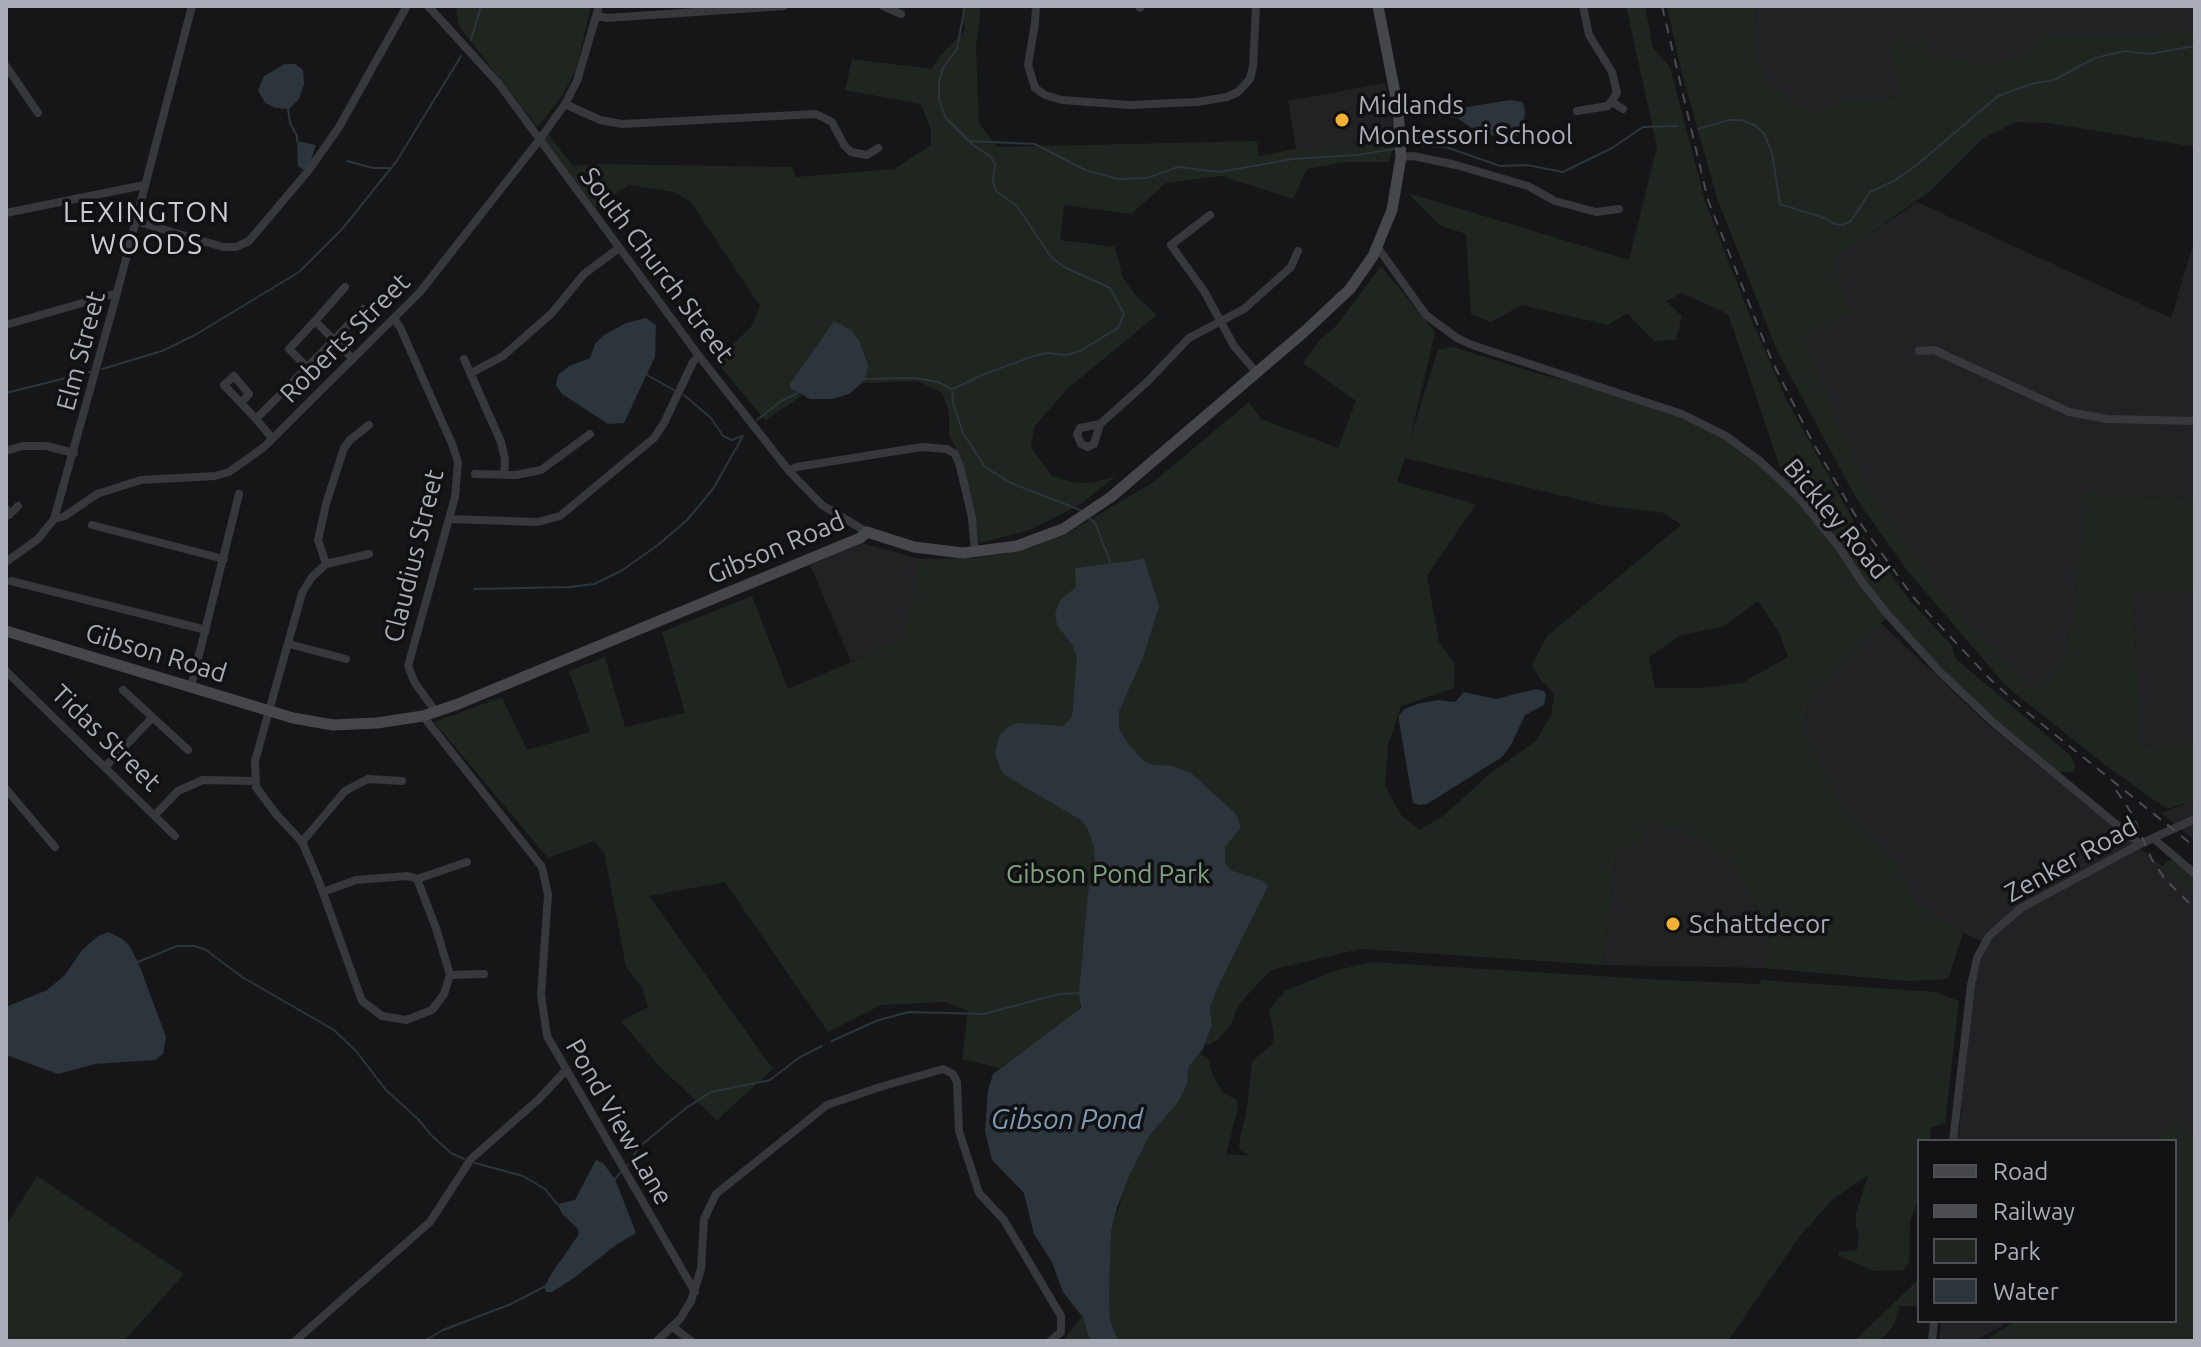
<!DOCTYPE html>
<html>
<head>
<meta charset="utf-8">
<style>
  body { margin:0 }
  #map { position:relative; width:2201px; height:1347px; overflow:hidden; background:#161618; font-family:Ubuntu,sans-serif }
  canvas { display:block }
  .frame { position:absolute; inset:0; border:8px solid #a8adb8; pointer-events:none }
  .legend { position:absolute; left:1917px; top:1139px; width:260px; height:184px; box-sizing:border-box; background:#111113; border:2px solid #4d4f55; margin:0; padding:10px 14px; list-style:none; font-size:24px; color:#a8adb8 }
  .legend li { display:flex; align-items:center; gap:16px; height:40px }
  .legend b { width:40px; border:2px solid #4d4f55 }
</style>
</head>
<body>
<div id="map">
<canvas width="2201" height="1347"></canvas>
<div class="frame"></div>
<ul class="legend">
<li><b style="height:10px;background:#45474d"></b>Road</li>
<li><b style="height:10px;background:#4a4c52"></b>Railway</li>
<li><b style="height:22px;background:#1e261f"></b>Park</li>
<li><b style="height:22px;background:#2c353c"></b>Water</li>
</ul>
</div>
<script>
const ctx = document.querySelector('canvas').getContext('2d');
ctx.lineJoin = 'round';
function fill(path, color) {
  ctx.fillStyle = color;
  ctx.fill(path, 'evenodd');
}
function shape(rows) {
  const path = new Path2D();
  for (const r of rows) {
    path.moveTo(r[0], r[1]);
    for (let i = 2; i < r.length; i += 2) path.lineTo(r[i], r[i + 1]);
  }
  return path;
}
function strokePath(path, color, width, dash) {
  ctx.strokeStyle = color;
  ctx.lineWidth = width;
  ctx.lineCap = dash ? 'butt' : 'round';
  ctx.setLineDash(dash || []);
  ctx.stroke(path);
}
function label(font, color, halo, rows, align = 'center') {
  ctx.font = font + ' Ubuntu,sans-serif';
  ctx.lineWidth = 7;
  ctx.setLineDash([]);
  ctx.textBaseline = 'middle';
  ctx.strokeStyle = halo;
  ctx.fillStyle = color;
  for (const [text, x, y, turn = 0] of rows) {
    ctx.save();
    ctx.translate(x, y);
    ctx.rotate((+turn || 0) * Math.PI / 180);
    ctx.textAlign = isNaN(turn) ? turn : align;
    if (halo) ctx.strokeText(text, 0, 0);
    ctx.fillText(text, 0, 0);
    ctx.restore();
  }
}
fill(shape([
  [1755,6,2195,6,2195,32,2033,45,2022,57,1995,64,1928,56,1892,44,1900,97,1845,101,1818,111,1788,102,1763,79,1757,56],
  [1385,83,1392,110,1394,143,1376,145,1366,140,1310,152,1296,149,1288,101],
  [1917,202,2171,318,2195,238,2195,496,2137,498,2089,492,2081,501,2082,531,2073,619,2061,665,2045,685,2029,688,1971,629,1926,576,1866,486,1822,387,1805,337,1849,314,1833,258],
  [862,543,920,559,903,640,851,662,810,565],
  [2137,590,2195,590,2195,742,2141,745,2133,602],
  [1881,623,1986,723,2195,893,2195,1135,2180,1121,2157,1141,1958,1141,1974,979,1988,944,1963,933,1916,904,1899,869,1844,812,1804,731,1808,702,1860,641],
  [2195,800,2195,840,2161,813],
  [1647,824,1680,829,1730,860,1749,896,1771,929,1764,968,1603,965,1617,847],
  [1941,1321,2010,1321,1975,1341,1939,1341]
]), '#222225');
fill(shape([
  [459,6,591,6,576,70,561,98,537,127,459,26,456,10],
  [961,6,981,6,976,47,979,124,998,147,1257,141,1259,156,1296,149,1310,152,1366,140,1376,144,1394,143,1389,162,1346,162,1307,169,1293,199,1221,176,1166,183,1131,214,1064,205,1060,240,1115,247,1123,278,1136,296,1157,315,1067,389,1034,427,1031,447,1051,475,1072,482,1091,483,1116,476,1082,503,1056,517,1027,531,980,543,961,457,949,435,949,412,942,393,918,381,862,383,867,374,866,358,860,342,793,389,802,396,765,420,710,354,732,345,751,327,760,306,691,202,674,192,629,185,595,207,543,140,548,134,573,166,594,164,792,167,796,177,894,169,931,145,931,130,921,104,845,90,852,59,932,69,938,58,965,30],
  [1626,6,1645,6,1653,48,1670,67,1705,201,1752,321,1787,401,1858,529,1908,598,1952,646,1956,659,2070,755,2075,765,2073,772,2054,772,1995,724,1889,616,1860,641,1808,702,1804,731,1844,812,1899,869,1916,904,1963,933,1948,979,1907,981,1764,968,1771,929,1749,896,1730,860,1680,829,1648,824,1639,846,1617,847,1603,965,1360,949,1271,970,1239,1004,1230,1026,1218,1039,1209,1045,1205,1043,1212,1025,1210,1008,1216,989,1080,1000,1081,1004,1078,1012,1000,1068,962,1059,968,1011,945,1002,881,1005,828,1032,725,882,649,896,773,1069,717,1120,659,1066,621,1021,648,1007,642,987,626,967,604,852,594,841,548,858,434,722,502,697,527,750,590,732,569,671,605,657,625,727,685,713,662,632,752,596,788,689,903,640,920,559,975,558,1002,554,1066,534,1152,483,1249,402,1261,419,1338,448,1356,401,1303,363,1320,340,1336,326,1381,266,1435,332,1410,439,1438,350,1453,347,1536,373,1654,403,1699,422,1784,479,1728,314,1682,293,1666,301,1682,316,1676,340,1654,341,1627,313,1608,325,1522,305,1491,322,1471,314,1466,234,1441,226,1408,193,1629,260,1657,147],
  [1405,458,1601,505,1664,513,1681,525,1547,636,1532,665,1540,679,1554,694,1551,715,1536,741,1492,772,1443,816,1419,830,1401,815,1385,786,1388,745,1401,706,1454,688,1455,665,1439,642,1427,576,1476,504,1397,482],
  [1758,601,1779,632,1788,657,1742,683,1703,688,1655,688,1649,657,1681,635,1723,627],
  [1667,6,1755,6,1757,56,1763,79,1788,102,1818,111,1845,101,1900,97,1891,44,1925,38,1929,56,1995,64,2022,57,2033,45,2035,35,2152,35,2195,32,2195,147,2049,123,2016,122,1982,139,1929,192,1834,258,1849,314,1805,337,1822,387,1866,486,1926,576,1971,629,2029,688,2045,684,2061,665,2073,619,2082,531,2080,502,2089,492,2137,498,2195,496,2195,590,2137,590,2133,602,2141,745,2195,742,2195,800,2167,809,2105,765,2006,686,1906,569,1856,498,1777,351,1717,198,1682,74],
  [2170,860,2195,866,2195,894,2162,866],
  [1371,962,1664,980,1760,984,1761,980,1935,992,1959,1001,1945,1123,1930,1128,1931,1141,1919,1141,1919,1196,1910,1222,1909,1263,1903,1270,1874,1271,1839,1256,1839,1252,1857,1250,1859,1235,1856,1228,1856,1213,1868,1175,1833,1199,1799,1237,1728,1341,1062,1341,1082,1317,1063,1292,1052,1262,1034,1234,1024,1193,1112,1227,1129,1177,1150,1135,1178,1102,1187,1085,1189,1066,1199,1053,1208,1058,1213,1076,1224,1094,1236,1099,1238,1108,1226,1154,1251,1156,1240,1150,1239,1145,1247,1107,1252,1061,1272,1045,1274,1035,1269,1010,1285,991,1334,971],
  [2180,1120,2195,1135,2195,1341,1984,1341,2016,1321,2175,1321,2175,1141,2157,1141],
  [37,1176,184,1274,124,1341,6,1341,6,1226],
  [1919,1279,1919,1306,1899,1306,1894,1325,1880,1341,1854,1341]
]), '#1e261f');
fill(shape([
  [285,64,295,64,303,70,304,84,299,99,289,109,276,108,265,103,258,90,264,76],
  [1510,100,1523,102,1525,112,1522,133,1512,139,1479,133,1457,118,1434,116,1436,112],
  [297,141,316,145,309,166,304,170,298,166],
  [646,318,656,325,655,357,624,423,608,424,562,394,556,385,558,375,569,366,590,358,595,344,604,335,626,323],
  [834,321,851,330,860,342,868,365,867,374,862,383,849,394,832,399,810,399,790,388,790,384],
  [1144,559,1159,606,1143,658,1119,711,1119,729,1128,744,1145,762,1154,765,1173,766,1192,774,1236,814,1241,827,1225,847,1225,862,1230,870,1263,881,1268,886,1217,989,1210,1008,1212,1025,1203,1049,1189,1066,1187,1085,1178,1102,1150,1135,1129,1177,1117,1208,1111,1231,1109,1296,1110,1320,1118,1341,1090,1341,1083,1317,1063,1292,1052,1262,1034,1234,1024,1193,992,1160,985,1131,988,1090,993,1074,1081,1008,1079,993,1088,892,1095,866,1094,848,1088,829,1081,820,1006,776,1001,770,995,753,999,736,1010,726,1018,723,1063,726,1072,717,1077,658,1073,646,1057,625,1055,614,1060,600,1076,587,1075,568],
  [1536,689,1544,691,1546,695,1544,705,1525,715,1511,745,1502,757,1427,804,1419,805,1413,803,1399,721,1399,715,1405,709,1417,704,1439,700,1455,702,1464,692,1496,699],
  [108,932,121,938,129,945,138,962,166,1037,163,1054,155,1060,95,1064,58,1074,6,1055,6,1007,47,990,65,975,82,950,98,936],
  [596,1160,603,1163,615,1179,636,1233,616,1245,574,1278,552,1292,546,1292,544,1287,552,1273,579,1234,578,1229,563,1215,557,1204,575,1200]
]), '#2c353c');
strokePath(shape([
  [471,40,481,6],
  [288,109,290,123,297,136,297,141],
  [1698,129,1729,120,1741,120,1755,125,1764,134,1772,153,1780,204,1827,219,1834,224,1843,225,1851,221,1870,192,1894,181,1918,164,1998,96,2031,84,2054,80,2095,58,2125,51,2149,54,2195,46],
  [969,141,1035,144,1085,170,1118,179,1147,178,1178,167,1219,172,1293,159,1357,155,1394,149],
  [1411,145,1446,147,1500,166,1527,165,1563,172,1612,148,1643,127,1677,126],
  [347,161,373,168,389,168],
  [102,369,162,351,195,335,299,272,343,228,396,162,461,56],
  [647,375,674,390],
  [864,379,915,378,938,382,951,389],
  [952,389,953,403,963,433,985,467,1011,483,1080,510],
  [953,389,984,374,1034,356,1047,353,1067,355,1080,351,1118,328,1124,314,1110,288,1064,267,1051,257,1017,206,996,191,993,181,995,165,991,157,973,145,946,118,939,100,939,81,943,68,957,49,965,6],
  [6,393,90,372],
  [684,395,711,418,723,436,732,440,742,436],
  [757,420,781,401,798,393],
  [1088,517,1095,523,1111,564],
  [474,589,570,587,594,584,621,571,658,545,687,520,713,489,743,436],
  [138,962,177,946,194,946,206,950,242,977,334,1030,356,1051,386,1090,418,1119,431,1135,451,1153,464,1159],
  [832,1041,876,1021,908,1012,984,1014,1059,994,1079,993],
  [475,1163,523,1176,545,1189,557,1204],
  [628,1165,639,1147,686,1108,711,1092,770,1080,800,1057,822,1046],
  [615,1179,620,1173],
  [424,1341,443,1330,511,1304,544,1287]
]), '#2c353c', 2);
strokePath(shape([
  [428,6,499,84,699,356,789,471,822,505,867,532],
  [883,6,901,14],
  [1036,6,1035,23,1028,65,1035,88,1045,95,1062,100,1129,105,1197,102,1227,97,1238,92,1250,79,1253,67,1256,6],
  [1140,8,1140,6],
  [597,16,607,18,784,6],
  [6,66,38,113],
  [1612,102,1623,109],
  [565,104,600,120,622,124,816,114,832,122,844,145,851,152,867,155,878,148],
  [1577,111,1608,106,1617,93,1612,72,1589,35,1583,6],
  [1401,157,1413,156,1456,165,1528,186,1555,201,1596,212,1619,209],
  [6,213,144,185],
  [1210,215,1171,245,1204,291,1234,346,1257,373],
  [135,221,223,247,236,247,249,241,309,170,339,127,407,6],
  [1378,248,1426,315,1457,338,1472,345,1682,414,1726,436,1760,461,1799,498,1841,550,1862,582,1889,616,1940,672,1995,724,2140,844],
  [345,287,315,321,334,340,363,309],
  [394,319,400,327,452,444,458,462,455,497,408,666,415,683,436,712],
  [9,324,117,293],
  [1919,351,1934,350,2069,412,2107,419,2195,421],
  [464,359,501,442,505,459,504,475],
  [307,367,289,349,315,321],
  [471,373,503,356,552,313,584,274,619,248],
  [241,403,249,394,234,376,224,385,256,419,334,340,353,359],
  [256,419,272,438],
  [1100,424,1147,382,1189,338,1244,309,1291,267,1298,251],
  [1100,424,1094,444,1088,447,1081,444,1077,434,1080,428,1100,424],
  [6,451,22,446,46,446,74,453],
  [789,471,796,467,922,447,947,449,955,454,960,466,972,518,975,553],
  [475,474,516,475,541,470,590,434],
  [6,509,9,515,18,506],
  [54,519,117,293,192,6],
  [449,519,538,522,560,516,654,438,664,423,693,362,699,356],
  [92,525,224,559],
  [369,554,326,564,312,577,302,593,255,761,256,787,276,814,302,842,318,879,362,1001,382,1016,406,1020,432,1010,444,994,450,975,436,928,417,879],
  [6,562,38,539,54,519,65,516,97,494,141,480,215,476,229,472,264,447,420,292,540,139,565,104,577,81,599,6],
  [326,564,318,540,326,504,344,448,350,440,369,425],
  [11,581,206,630],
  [289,644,346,659],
  [6,671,175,836],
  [191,687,239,494],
  [123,690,188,750],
  [423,716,542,867,548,895,541,995,547,1036,695,1292],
  [105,767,152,718],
  [6,789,55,847],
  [155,815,178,791,203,780,256,781],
  [2153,838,2195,874],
  [302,842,345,791,368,779,402,781],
  [323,892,356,880,408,876,417,879,467,862],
  [450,975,484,974],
  [1953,1141,1971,985,1977,958,1989,936,2021,908,2140,844,2195,819],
  [673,1327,691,1341],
  [295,1341,430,1222,471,1159,539,1099,566,1070],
  [657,1341,680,1319,691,1301,701,1269,704,1219,716,1194,827,1105,880,1087,943,1069,953,1074,957,1082,959,1131,979,1193,1004,1220,1061,1316,1061,1332,1050,1341],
  [1932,1341,1934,1321]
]), '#37383d', 8);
strokePath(shape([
  [6,631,293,718,333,725,377,723,423,716,458,704,860,538,867,532,914,547,963,553,1017,546,1063,529,1111,497,1304,332,1350,289,1373,256,1392,210,1401,157,1398,108,1378,6]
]), '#45474d', 11);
strokePath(shape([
  [1662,6,1708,200,1772,361,1812,441,1858,520,1913,597,1990,679,2023,709,2195,847],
  [2116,790,2132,814,2152,860,2165,879,2195,909]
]), '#4a4c52', 2, [10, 8]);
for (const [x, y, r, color] of [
  [1342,120,8,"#f2b134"],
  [1673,924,8,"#f2b134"]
]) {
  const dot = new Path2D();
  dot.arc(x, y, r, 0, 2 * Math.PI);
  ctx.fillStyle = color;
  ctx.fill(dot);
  strokePath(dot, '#111113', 3);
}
label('26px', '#a8adb8', '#111113', [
  ["Midlands",1358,105],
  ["Montessori School",1358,135],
  ["Schattdecor",1689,924]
], 'left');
label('26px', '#a8adb8', '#111113', [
  ["South Church Street",657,265,53],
  ["Roberts Street",345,338,-45],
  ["Elm Street",81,351,-75],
  ["Bickley Road",1836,519,50],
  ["Gibson Road",776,548,-23],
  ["Claudius Street",414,556,-76],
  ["Gibson Road",156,653,17],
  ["Tidas Street",106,738,44],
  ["Zenker Road",2071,860,-29],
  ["Pond View Lane",619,1122,60]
]);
label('26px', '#7fa381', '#111113', [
  ["Gibson Pond Park",1108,874]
]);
ctx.letterSpacing = '2px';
label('28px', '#c9ccd4', '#111113', [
  ["LEXINGTON",147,213],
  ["WOODS",147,245]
]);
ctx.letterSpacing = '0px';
label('italic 28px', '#7f9bb3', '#111113', [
  ["Gibson Pond",1067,1120]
]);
</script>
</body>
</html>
